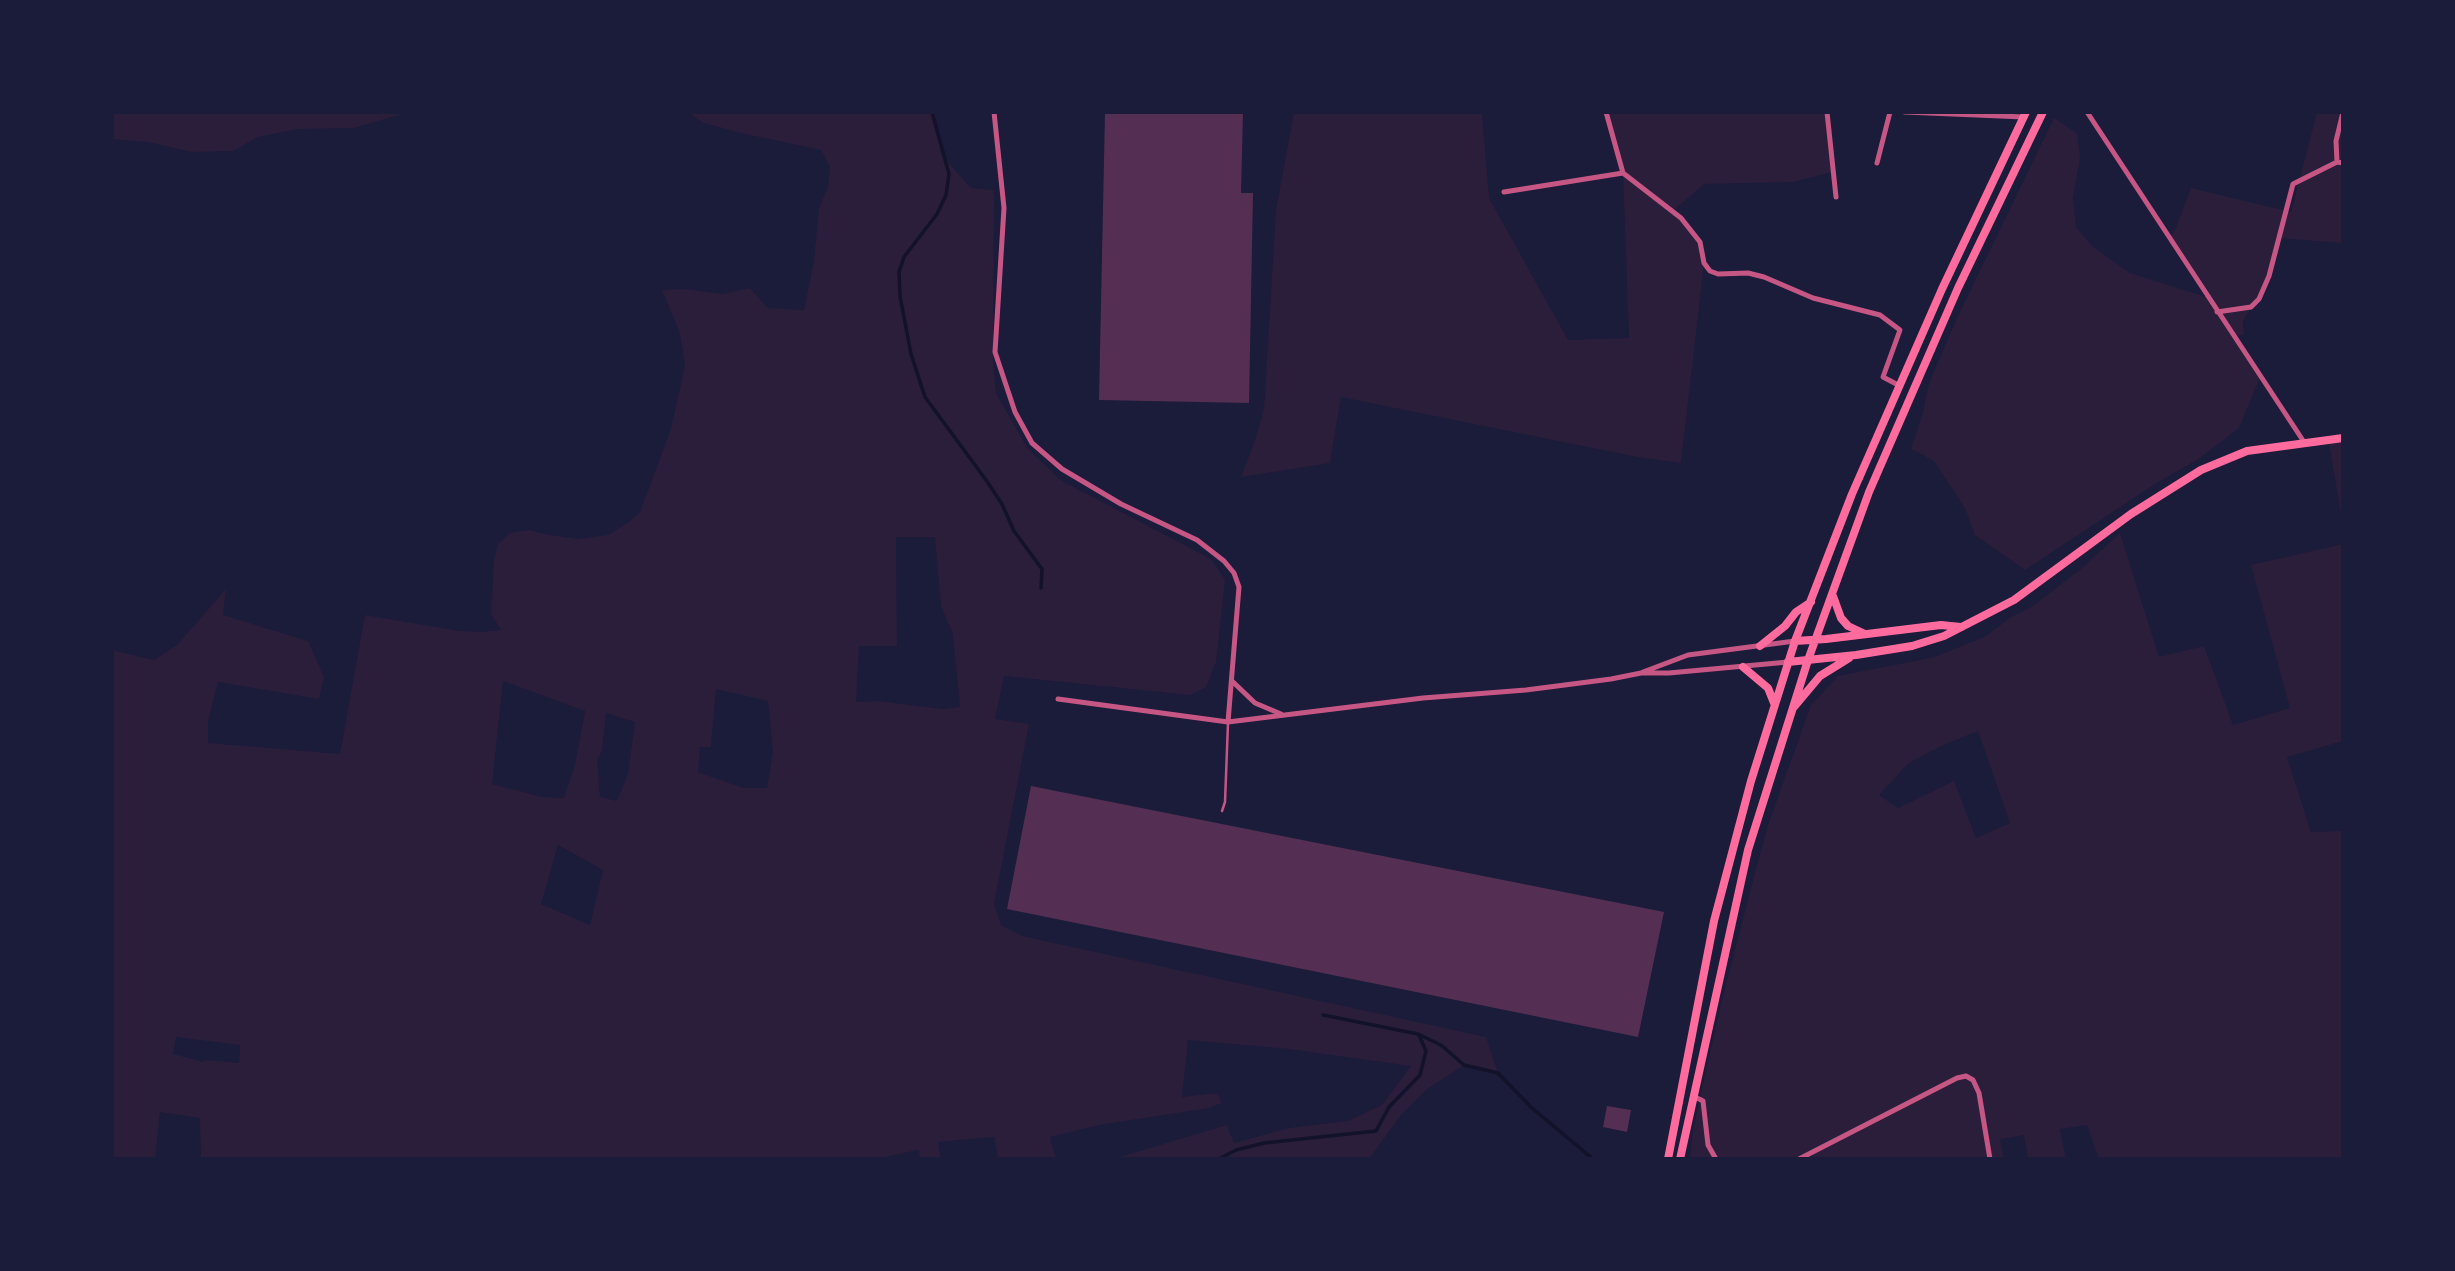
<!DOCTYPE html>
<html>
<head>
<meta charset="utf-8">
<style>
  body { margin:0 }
  #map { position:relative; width:2455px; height:1271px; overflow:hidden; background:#1b1b3a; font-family:Raleway,sans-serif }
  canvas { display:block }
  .frame { position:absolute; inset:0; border:114px solid #1b1b3a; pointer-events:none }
</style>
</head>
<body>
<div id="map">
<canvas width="2455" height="1271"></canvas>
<div class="frame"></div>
</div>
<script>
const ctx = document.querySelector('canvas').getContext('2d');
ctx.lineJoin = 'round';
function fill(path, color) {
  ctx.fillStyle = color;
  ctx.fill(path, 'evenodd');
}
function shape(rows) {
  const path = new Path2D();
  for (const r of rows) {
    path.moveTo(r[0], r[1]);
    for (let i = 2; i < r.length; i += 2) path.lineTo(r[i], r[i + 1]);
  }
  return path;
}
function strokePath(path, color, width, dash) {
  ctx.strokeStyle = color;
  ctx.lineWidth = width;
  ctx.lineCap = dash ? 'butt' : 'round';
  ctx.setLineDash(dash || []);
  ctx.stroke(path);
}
fill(shape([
  [112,112,409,112,354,128,298,129,258,137,233,151,191,152,148,142,112,139],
  [691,112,930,112,945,159,971,188,994,190,993,363,996,393,1028,449,1062,481,1211,559,1225,580,1216,662,1206,687,1191,695,1004,676,995,719,1029,724,994,904,1001,925,1022,936,1486,1037,1498,1073,1464,1065,1426,1090,1401,1115,1369,1159,1113,1159,1227,1125,1234,1143,1289,1128,1348,1121,1382,1105,1411,1066,1289,1049,1188,1040,1182,1097,1217,1093,1222,1103,1209,1108,1099,1125,1050,1137,1056,1159,998,1159,994,1137,938,1142,941,1159,921,1159,918,1150,876,1159,201,1159,200,1118,160,1112,155,1159,112,1159,112,650,154,660,177,645,226,589,223,615,308,641,324,677,319,699,218,682,208,722,208,743,340,754,365,615,460,631,483,632,501,630,491,614,494,561,498,544,510,533,529,530,549,535,578,539,608,535,626,524,640,512,671,429,685,366,680,333,662,290,683,289,723,294,750,288,768,308,804,310,814,261,819,208,828,187,830,167,821,150,741,133,704,123,692,115],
  [896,537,935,537,941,606,953,634,960,707,943,709,878,701,856,702,859,646,897,646],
  [503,681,585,711,575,765,564,798,542,797,492,784],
  [716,689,768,701,773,751,767,788,743,788,698,772,700,747,711,747],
  [606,713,635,722,628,774,617,801,600,797,597,760,602,751],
  [558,845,603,870,590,925,541,904],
  [176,1037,240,1045,239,1063,204,1060,204,1062,173,1054],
  [1294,112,1482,112,1489,198,1568,340,1629,338,1623,173,1606,112,1827,112,1833,172,1793,182,1704,184,1674,210,1700,242,1704,263,1681,463,1637,457,1341,397,1330,463,1241,477,1254,443,1264,409,1276,210],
  [2317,112,2343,112,2343,243,2278,238,2266,284,2243,321,2244,334,2234,337,2260,377,2239,428,2200,458,2155,484,2025,570,1975,535,1965,508,1934,461,1911,449,1923,413,1929,383,1957,318,2054,118,2077,133,2080,158,2073,198,2076,227,2092,246,2130,273,2206,297,2169,239,2176,228,2191,188,2291,212],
  [2343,438,2343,524,2328,439],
  [2120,533,2159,657,2204,646,2233,725,2290,708,2251,565,2343,544,2343,741,2287,757,2311,832,2343,831,2343,1159,2099,1159,2087,1125,2060,1129,2066,1159,2028,1159,2024,1135,2000,1139,2004,1159,1814,1159,1811,1153,1799,1159,1690,1159,1693,1130,1721,1004,1751,888,1768,825,1811,705,1838,676,1935,657,1986,636,2011,617,2033,606,2082,568],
  [1978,731,2010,823,1976,838,1954,781,1898,808,1879,795,1909,763,1941,746]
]), '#2a1e3b');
strokePath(shape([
  [932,112,949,174,946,195,937,214,904,257,899,272,900,296,911,354,925,397,986,480,1002,504,1014,531,1042,569,1041,588],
  [1323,1015,1418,1034,1441,1045,1464,1065,1498,1073,1532,1108,1593,1159],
  [1219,1159,1236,1150,1264,1143,1376,1131,1389,1107,1420,1075,1426,1051,1419,1035]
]), '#12122b', 3.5);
fill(shape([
  [1105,112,1243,112,1241,193,1253,193,1249,403,1099,400],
  [1031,786,1664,912,1638,1037,1007,909],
  [1607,1106,1631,1110,1627,1132,1603,1127]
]), '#542f53');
strokePath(shape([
  [1222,811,1225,802,1228,723]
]), '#c65784', 2.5);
strokePath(shape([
  [994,112,1004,208,995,352,1015,412,1032,443,1062,469,1121,504,1197,540,1224,561,1234,573,1239,587,1228,722],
  [1606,112,1623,173],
  [1827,112,1836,197],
  [1905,112,2024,117],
  [2087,112,2304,442],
  [2343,112,2336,141,2337,162,2343,163],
  [1877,163,1890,112],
  [1623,173,1681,218,1700,242,1704,263,1710,271,1718,274,1748,273,1764,277,1813,298,1880,315,1900,330,1883,377,1900,386],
  [1504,192,1623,173],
  [2217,312,2251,307,2259,299,2269,276,2293,184,2337,162],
  [1643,672,1688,655,1795,641],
  [1232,681,1255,703,1281,714],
  [1058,699,1228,722,1423,698,1526,690,1611,679,1641,673,1669,673,1788,662],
  [1693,1096,1703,1101,1708,1145,1716,1159],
  [1799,1159,1957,1078,1966,1076,1973,1080,1979,1093,1990,1159]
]), '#c65784', 5);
strokePath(shape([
  [1833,596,1841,618,1848,626,1865,634],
  [1795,641,1826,639,1941,625,1961,627],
  [1760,646,1785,626,1796,612,1811,602],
  [1788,662,1856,655,1912,646,1944,636,2014,600,2131,514,2201,470,2247,451,2343,438],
  [1743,667,1768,688,1774,703],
  [1794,707,1820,676,1849,658],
  [1668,1159,1714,921,1751,781,1795,641,1852,494,1942,289,2026,112],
  [1680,1159,1748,850,1808,660,1869,492,1958,288,2043,112]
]), '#ff6b9d', 8);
</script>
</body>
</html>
